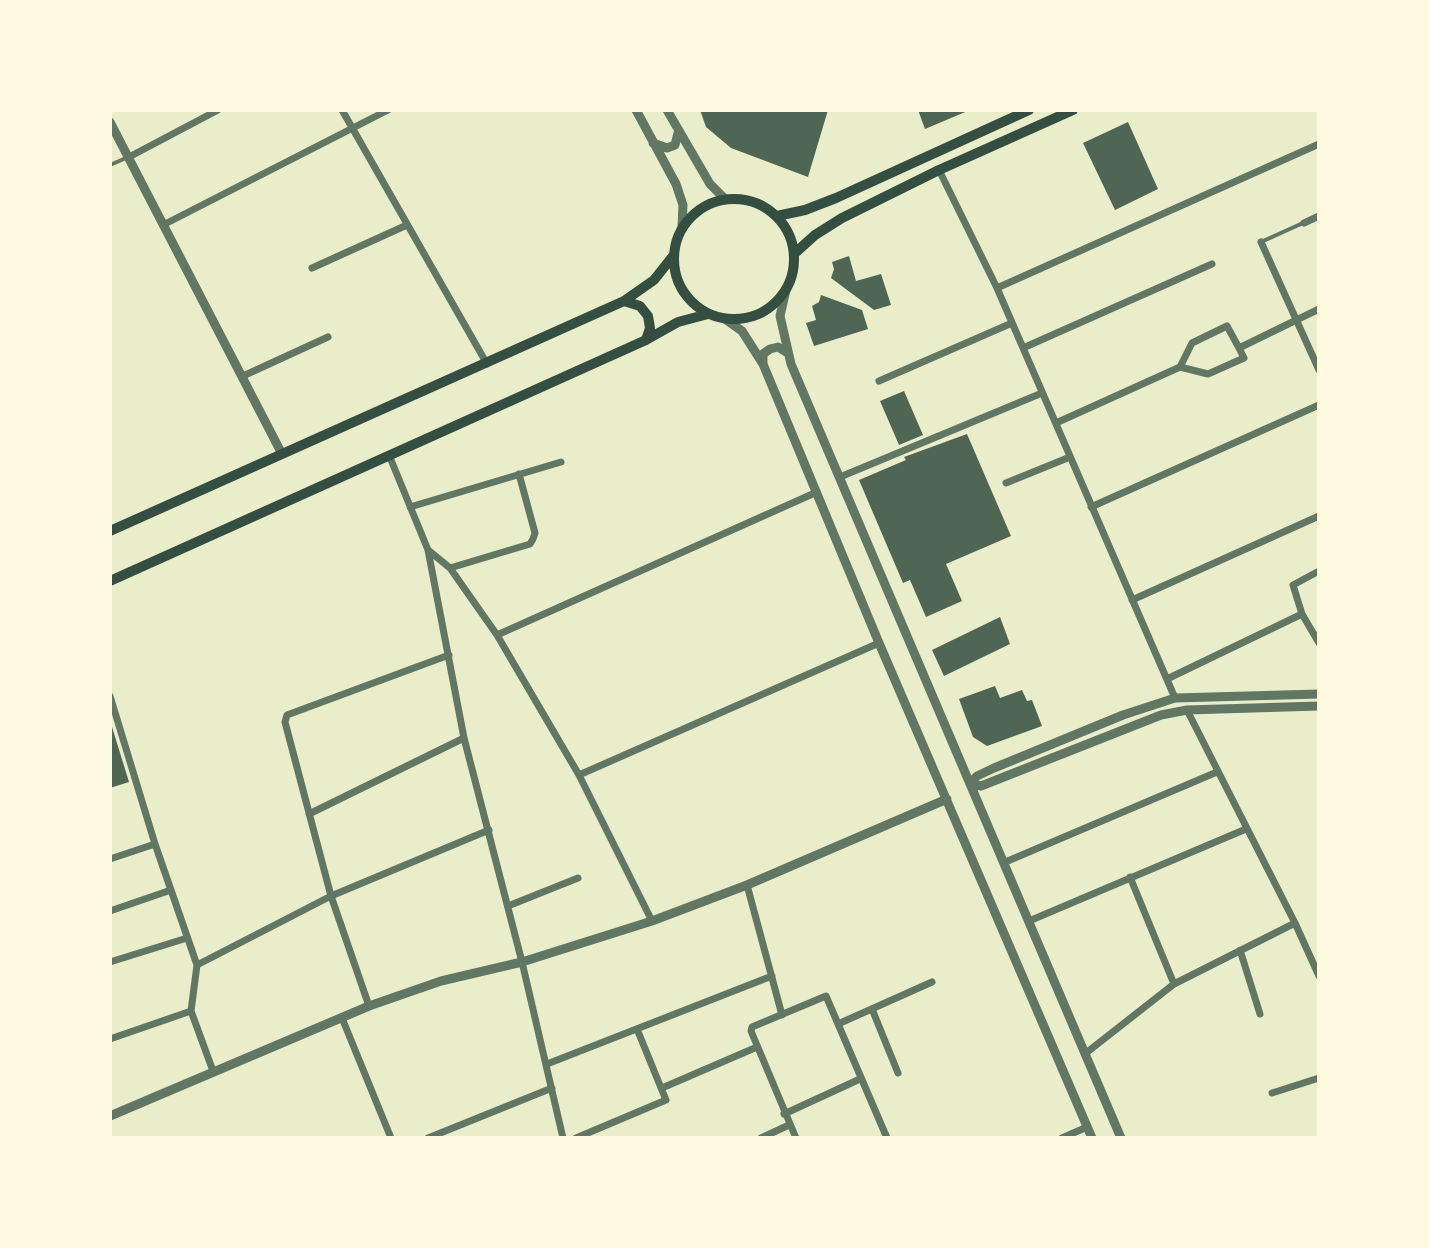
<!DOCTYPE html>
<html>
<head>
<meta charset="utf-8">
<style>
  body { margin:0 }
  #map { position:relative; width:1429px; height:1248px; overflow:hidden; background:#e9edc9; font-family:Arial,sans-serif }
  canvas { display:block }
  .frame { position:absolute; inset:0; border:112px solid #fefae0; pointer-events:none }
</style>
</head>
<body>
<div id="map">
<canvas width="1429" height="1248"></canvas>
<div class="frame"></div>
</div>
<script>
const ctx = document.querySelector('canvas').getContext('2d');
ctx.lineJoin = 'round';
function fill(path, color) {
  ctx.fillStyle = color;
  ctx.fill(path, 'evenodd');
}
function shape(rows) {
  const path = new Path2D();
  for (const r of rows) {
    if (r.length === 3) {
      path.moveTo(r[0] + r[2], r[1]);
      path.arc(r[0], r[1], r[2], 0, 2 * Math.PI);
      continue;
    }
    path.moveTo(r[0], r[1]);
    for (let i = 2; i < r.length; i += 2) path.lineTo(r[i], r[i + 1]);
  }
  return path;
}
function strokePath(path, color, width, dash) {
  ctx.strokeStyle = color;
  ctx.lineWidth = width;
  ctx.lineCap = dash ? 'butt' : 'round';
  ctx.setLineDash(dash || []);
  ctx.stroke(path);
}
fill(shape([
  [700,110,828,110,808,177,731,148,706,127],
  [918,110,970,110,925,129],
  [1128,122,1158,189,1115,210,1083,143],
  [849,256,856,281,881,274,891,305,874,310,831,278,834,269,832,262],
  [821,295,862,310,868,329,814,346,806,323,816,320,812,306,819,302],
  [904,391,923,435,899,445,880,401],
  [967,434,1011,536,946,564,962,601,926,617,910,580,903,583,859,480,906,460,904,457],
  [1000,617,1010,644,944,676,932,650],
  [995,686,1000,698,1022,690,1027,701,1032,700,1042,726,987,746,973,737,959,699],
  [110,727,112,727,129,782,110,788]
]), '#4f6655');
strokePath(shape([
  [110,165,126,158],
  [1261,242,1303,223]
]), '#617663', 4);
strokePath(shape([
  [342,110,487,364],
  [129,157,218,110],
  [939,170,997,288,1175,698],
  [1304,223,1319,216],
  [163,225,388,110],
  [1261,242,1319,370],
  [312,268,407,225],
  [997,288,1319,144],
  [1023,348,1212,264],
  [1180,367,1208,374,1244,358,1239,348],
  [243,376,328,337],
  [879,381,1012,323],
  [1056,423,1180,367,1192,343,1227,326,1239,348,1319,309],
  [389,455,428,550,464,738,522,962,563,1138],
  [840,477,1042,393],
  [1006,483,1070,457],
  [410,507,561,462],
  [1091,507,1319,405],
  [428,550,450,568,497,635,579,775,652,921],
  [450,568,530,544,533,539,535,533,519,474],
  [1132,600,1319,516],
  [1302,614,1293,585,1319,571],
  [497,635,817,492],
  [1167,679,1302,614,1319,643],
  [110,696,155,844,197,965,191,1011,213,1071],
  [1187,710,1295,923,1319,976],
  [579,775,879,643],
  [309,814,464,738],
  [110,859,155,844],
  [1003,863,1217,772],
  [1130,877,1174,984],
  [747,885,782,1015],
  [508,906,578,878],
  [110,911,171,890],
  [1029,921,1246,829],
  [1240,950,1260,1014],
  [110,962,187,938],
  [197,965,331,896,489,830],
  [369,1006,331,896,285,722,287,715,449,655],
  [872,1009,898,1073],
  [342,1018,391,1138],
  [838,1024,932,982],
  [110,1039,191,1011],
  [1086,1053,1174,984,1295,923],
  [547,1064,772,976],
  [662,1088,757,1047],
  [1272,1093,1319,1078],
  [784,1114,860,1079],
  [428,1138,552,1088],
  [576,1138,666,1100,637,1029],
  [761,1138,789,1125],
  [796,1138,751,1031,752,1027,826,996,887,1138],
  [1062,1138,1087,1127]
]), '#617663', 7);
strokePath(shape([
  [636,110,676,184,683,205,682,227],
  [667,110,710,184,725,199],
  [110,122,282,454],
  [653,143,667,148,675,145,678,133],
  [786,290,780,316,791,364,1121,1138],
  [725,319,742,331,763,364,879,643,1092,1138],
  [763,364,763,354,770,349,778,347,786,352],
  [970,784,977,776,994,768,1123,715,1175,698,1319,694],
  [970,784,981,786,1161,715,1187,710,1319,706],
  [110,1116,369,1006,441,981,522,962,652,921,747,885,947,799]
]), '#617663', 9);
strokePath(shape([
  [734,259,60],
  [777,216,805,210,836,198,1029,110],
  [795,253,815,235,842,218,939,170,1073,110],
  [624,301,640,306,648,316,650,328,646,340],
  [110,531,624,301,654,280,673,256],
  [110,581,646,340,678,322,708,314]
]), '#344e41', 10);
</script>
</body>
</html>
